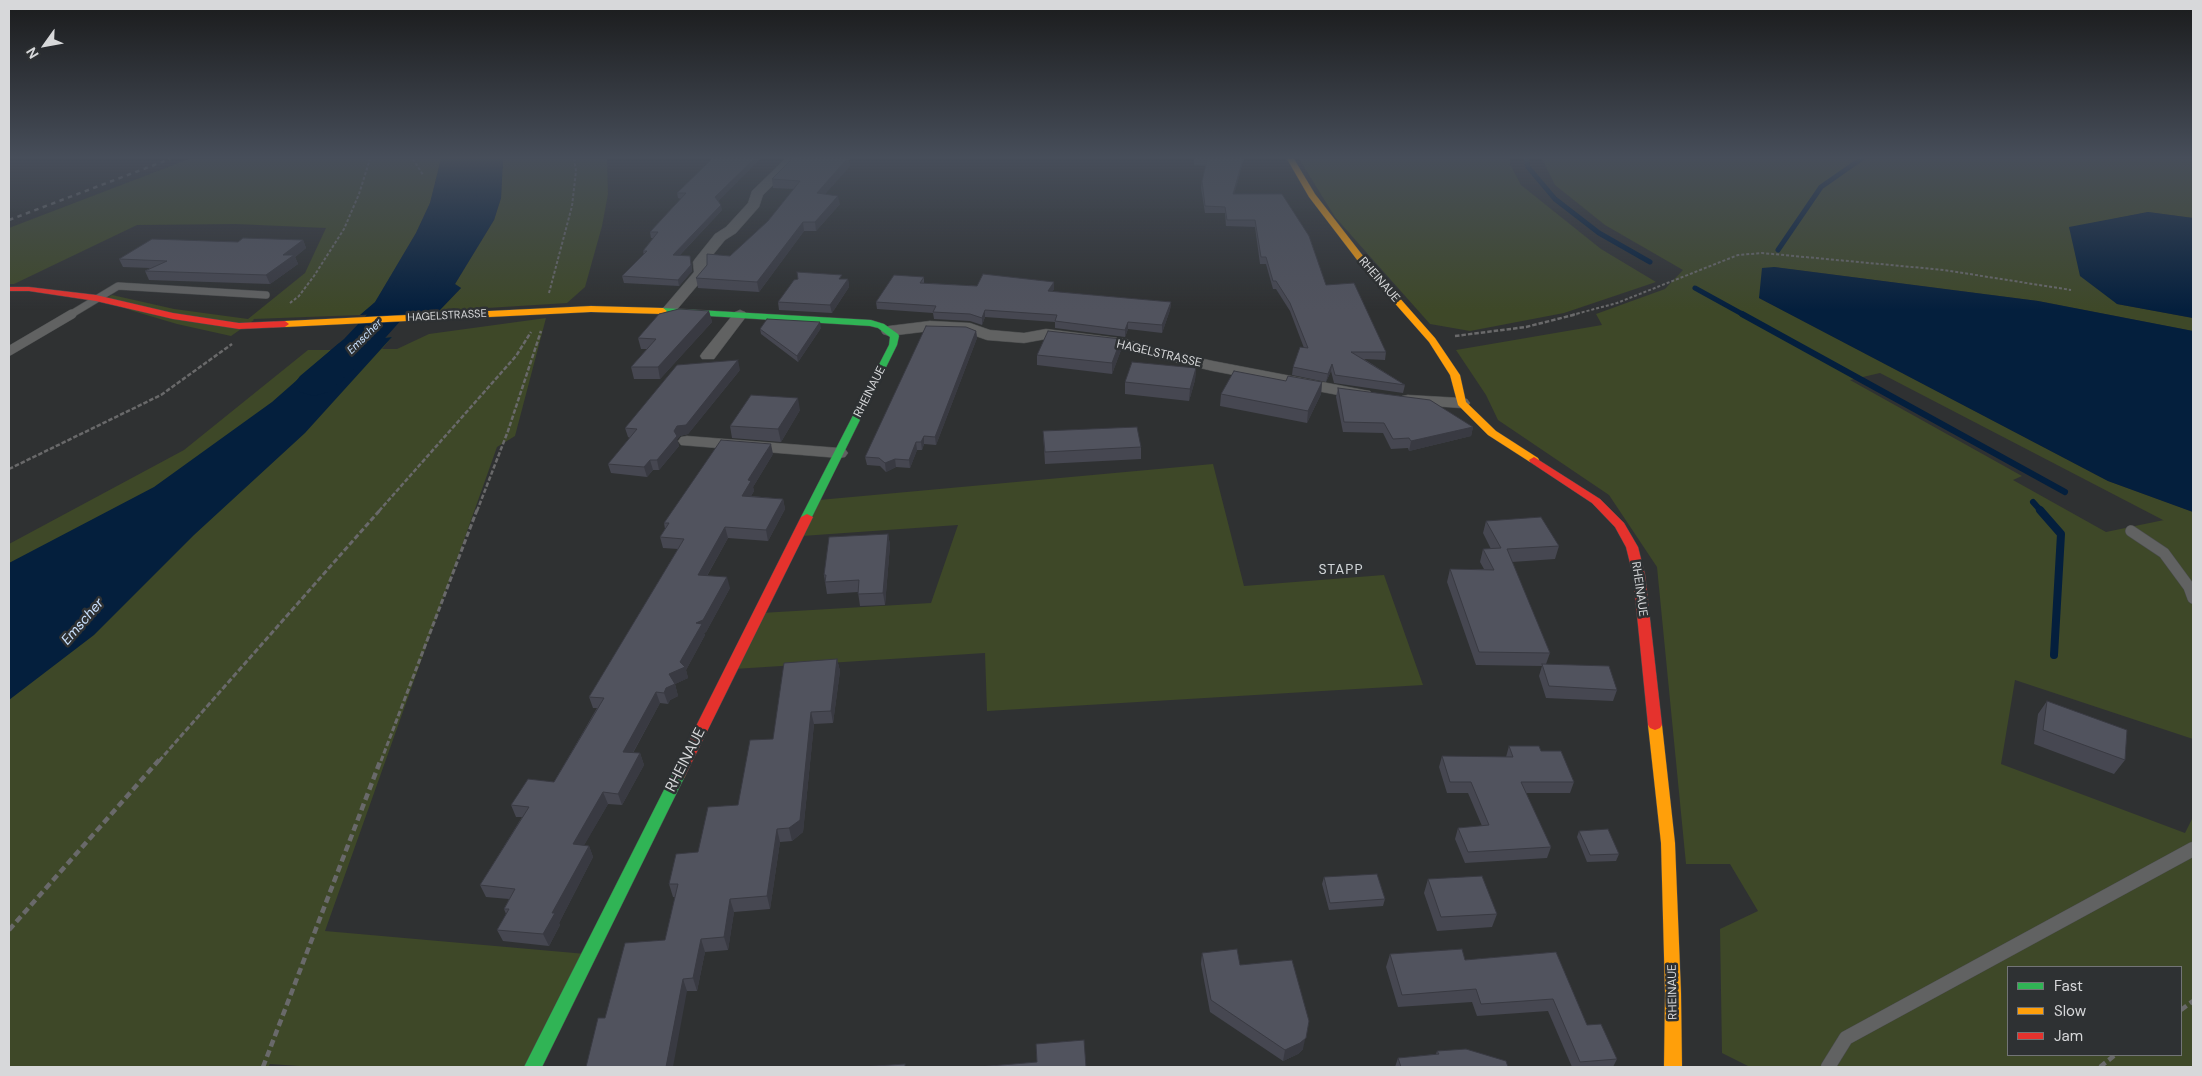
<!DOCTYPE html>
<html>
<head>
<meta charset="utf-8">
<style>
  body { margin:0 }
  #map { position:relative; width:2202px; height:1076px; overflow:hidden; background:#2f3132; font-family:"DM Sans",sans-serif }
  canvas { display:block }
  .frame { position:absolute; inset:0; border:10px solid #d7d8da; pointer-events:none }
  .legend { position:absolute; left:2007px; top:966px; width:175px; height:90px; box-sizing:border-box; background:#2e3133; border:1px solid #727476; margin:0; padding:6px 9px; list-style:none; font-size:15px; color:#d7d8da }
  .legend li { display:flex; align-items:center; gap:10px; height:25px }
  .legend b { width:25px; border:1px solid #727476 }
  .north { position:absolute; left:20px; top:20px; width:50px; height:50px; -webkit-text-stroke:4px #2e3133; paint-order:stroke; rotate:238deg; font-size:14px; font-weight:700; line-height:20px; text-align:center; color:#d7d8da }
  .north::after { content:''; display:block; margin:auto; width:18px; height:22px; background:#d7d8da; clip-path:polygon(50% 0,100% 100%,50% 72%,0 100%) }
</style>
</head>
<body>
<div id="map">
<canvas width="2202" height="1076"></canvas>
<div class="frame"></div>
<ul class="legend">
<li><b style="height:6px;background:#30b455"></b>Fast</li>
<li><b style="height:6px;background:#ff9f0a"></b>Slow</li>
<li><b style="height:6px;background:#e5322d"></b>Jam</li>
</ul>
<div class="north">N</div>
</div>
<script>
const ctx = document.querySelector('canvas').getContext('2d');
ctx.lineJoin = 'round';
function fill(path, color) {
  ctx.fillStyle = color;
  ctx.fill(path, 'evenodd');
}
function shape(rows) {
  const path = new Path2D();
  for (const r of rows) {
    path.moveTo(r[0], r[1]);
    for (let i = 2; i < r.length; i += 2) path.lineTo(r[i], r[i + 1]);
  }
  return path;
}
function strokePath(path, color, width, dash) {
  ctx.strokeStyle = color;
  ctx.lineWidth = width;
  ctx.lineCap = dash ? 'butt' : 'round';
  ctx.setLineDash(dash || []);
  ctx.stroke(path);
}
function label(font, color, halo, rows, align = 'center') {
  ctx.font = font + ' "DM Sans",sans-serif';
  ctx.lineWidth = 5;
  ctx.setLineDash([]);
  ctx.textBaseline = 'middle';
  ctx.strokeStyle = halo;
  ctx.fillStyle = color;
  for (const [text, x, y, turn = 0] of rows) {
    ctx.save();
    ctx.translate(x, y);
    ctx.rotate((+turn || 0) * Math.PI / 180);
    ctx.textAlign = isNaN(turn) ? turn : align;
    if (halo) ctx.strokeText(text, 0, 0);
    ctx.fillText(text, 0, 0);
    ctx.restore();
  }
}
fill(shape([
  [189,159,441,159,430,203,416,233,375,303,360,315,253,319,254,320,231,336,177,324,133,311,103,300,112,295,174,309,248,319,305,273,326,228,236,224,137,225,14,284,9,284,9,228],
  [503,159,607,159,608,194,602,226,585,287,567,303,439,311,461,288,455,284,494,220,501,198],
  [1299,159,1510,159,1510,164,1521,185,1601,249,1656,282,1564,313,1470,331,1430,324,1335,217],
  [1542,159,2193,159,2193,218,2148,212,2069,228,2117,304,2193,318,2193,331,2038,301,1774,267,1759,298,2108,481,2193,512,2193,739,2015,680,2001,764,2185,833,2193,817,2193,1067,1750,1067,1722,1053,1720,929,1758,911,1730,864,1686,864,1657,567,1609,495,1498,420,1486,395,1456,350,1602,325,1596,314,1665,289,1683,270,1605,225,1555,185],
  [1880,373,2163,520,2164,520,2106,532,2013,480,2022,476,1850,380],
  [2008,967,2181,967,2181,1055,2008,1055],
  [546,318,515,436,497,447,325,931,586,954,529,1067,314,1067,270,1064,268,1067,9,1067,9,544,184,450,308,350,332,350,339,343,392,337,382,349,397,349,429,334],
  [1213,464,1244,586,1384,575,1423,685,987,711,985,653,734,669,761,613,931,603,958,525,802,536,819,500]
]), '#3e4828');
fill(shape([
  [441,159,503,159,501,198,494,220,455,284,461,288,439,311,360,315,375,302,416,233,430,203],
  [2148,212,2193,218,2193,318,2117,304,2080,276,2069,227],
  [1774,267,2038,301,2193,331,2193,512,2108,481,1759,298,1762,268],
  [392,337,305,433,194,535,94,635,9,700,9,563,154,487,272,402,339,343]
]), '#041f3d');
strokePath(shape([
  [1526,159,1528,167,1555,199,1599,233,1650,262],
  [1778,250,1821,187,1861,159],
  [1695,288,1744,315]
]), '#041f3d', 5);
strokePath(shape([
  [1742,314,2065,492],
  [2033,502,2041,511]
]), '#041f3d', 6);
strokePath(shape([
  [2040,510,2061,534,2054,655]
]), '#041f3d', 8);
fill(shape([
  [451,159,479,159,476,197,427,291,370,355,328,392,314,396,300,392,294,384,300,376,344,339,394,286,446,197,451,159]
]), '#041f3d');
const laneFar3 = shape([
  [70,315,118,286,266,295]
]);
const laneFar2 = shape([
  [9,351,72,314]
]);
const laneFar1 = shape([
  [2131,531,2164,553,2189,587,2193,598]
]);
const lane = shape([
  [1828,1067,1846,1038,2193,849]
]);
const street = shape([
  [785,159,800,159,763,195,759,207,736,233,725,240,707,262,708,273,674,313,664,313,661,310,664,307,694,272,693,262,695,259,715,234,726,227,748,203,752,191,785,159],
  [740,310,745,312,748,315,745,318,714,359,702,359,700,356,702,353,735,312,740,310],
  [930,321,970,323,990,330,1024,333,1046,329,1126,339,1146,346,1213,361,1364,390,1370,391,1373,395,1370,399,1364,400,1213,371,1135,353,1123,348,1046,339,1024,343,987,340,967,333,930,331,889,336,883,334,881,331,883,328,889,326,930,321],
  [1408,395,1461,398,1467,399,1470,403,1467,407,1461,408,1402,404,1399,400,1402,396,1408,395],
  [687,436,839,448,845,449,848,453,845,457,839,458,681,445,678,441,681,437,687,436]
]);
const fast = shape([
  [663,308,871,320,884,324,898,334,899,336,897,345,811,519,807,520,801,517,889,345,890,337,878,328,870,326,660,313,659,311,663,308],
  [679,769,684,770,686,774,542,1067,524,1067,672,774,674,770,679,769]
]);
const slow = shape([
  [1287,159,1294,159,1315,194,1367,261,1435,338,1460,375,1466,402,1496,431,1538,458,1539,460,1538,462,1530,462,1488,435,1458,405,1450,375,1429,342,1361,265,1309,197,1287,159],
  [591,306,663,308,667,311,663,314,591,312,285,327,281,324,285,321,591,306],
  [1655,720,1660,722,1662,725,1675,843,1681,993,1682,1067,1664,1067,1665,993,1661,843,1648,725,1650,722,1655,720]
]);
const jam = shape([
  [9,287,29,287,96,295,173,313,239,323,285,321,289,324,285,327,239,329,173,319,96,301,29,291,9,291,9,287],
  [1534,457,1600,499,1624,523,1638,547,1645,575,1662,725,1660,728,1655,730,1650,728,1648,725,1633,575,1626,547,1615,527,1592,503,1530,462,1529,460,1534,457],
  [807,514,813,517,686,774,684,778,679,779,674,778,672,774,801,517,807,514]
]);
strokePath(laneFar3, '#4a4c4d', 8);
strokePath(laneFar2, '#4a4c4d', 10);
strokePath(laneFar1, '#4a4c4d', 12);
strokePath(lane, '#4a4c4d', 15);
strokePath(street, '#4a4c4d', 1);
strokePath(fast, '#4a4c4d', 1);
strokePath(slow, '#4a4c4d', 1);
strokePath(jam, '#4a4c4d', 1);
strokePath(shape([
  [413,159,423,175],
  [549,293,572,206,576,171,574,159],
  [290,303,299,296,314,276,344,229,359,194,370,159],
  [1572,315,1617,303,1738,255,1762,253,1944,270,2071,290]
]), '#69696a', 2, [3, 2]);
strokePath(shape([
  [1455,336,1526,327,1577,314],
  [9,469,161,395,232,344],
  [379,511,516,356,531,332],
  [477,511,508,431,541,331]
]), '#69696a', 2.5, [4.5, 2]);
strokePath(shape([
  [159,761,380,510],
  [381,761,477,510]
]), '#69696a', 3, [5.5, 2.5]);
strokePath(shape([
  [9,930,160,759],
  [2181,1010,2193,1001],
  [263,1067,381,759],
  [2100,1067,2115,1055]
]), '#69696a', 4.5, [7, 4]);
strokePath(laneFar3, '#616262', 7);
strokePath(laneFar2, '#616262', 9);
strokePath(laneFar1, '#616262', 11);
strokePath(lane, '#616262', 14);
fill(street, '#616262');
fill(fast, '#30b455');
fill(slow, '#ff9f0a');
fill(jam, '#e5322d');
strokePath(shape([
  [9,220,170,159]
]), '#6a6b6c', 2.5, [4.5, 4.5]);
fill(shape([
  [712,159,760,159,718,201,722,210,680,255,691,262,692,271,679,286,624,283,622,276,644,255,643,251,654,238,651,238,650,232,681,199,678,198,677,193],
  [792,159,850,159,849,160,850,166,825,194,840,204,816,231,804,231,759,292,698,288,696,278,730,256,768,221,794,189,773,188,772,179],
  [1194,159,1244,159,1234,194,1326,285,1386,352,1385,360,1364,359,1405,385,1403,393,1334,383,1331,371,1326,382,1292,375,1293,367,1304,348,1290,311,1276,289,1273,289,1266,264,1260,264,1255,227,1226,226,1225,213,1205,213,1201,188,1202,181,1206,166,1194,165],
  [303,240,306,248,295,257,298,264,270,284,149,280,145,271,150,268,123,267,119,259,238,242],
  [924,277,924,283,977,286,1054,282,1054,289,1052,292,1171,302,1170,310,1162,333,1128,329,1125,337,1055,328,1055,322,985,317,982,325,970,321,934,319,933,313,877,309,876,302],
  [842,279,848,279,849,287,832,313,779,310,778,302],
  [709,311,712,322,660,379,634,379,631,367,647,349,641,349,638,338],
  [821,328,798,362,761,334,760,329],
  [976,331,977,338,936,445,924,444,922,450,917,450,910,468,896,467,886,472,880,466,867,465,865,457],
  [1121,350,1112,374,1037,365,1037,355],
  [1196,368,1195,380,1189,401,1125,394,1125,382],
  [740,370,688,434,680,436,677,439,679,446,659,470,653,470,647,477,611,473,608,464,630,438,628,437,625,428],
  [1286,381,1322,382,1321,394,1307,423,1220,406,1221,394],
  [1338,388,1473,427,1471,436,1409,451,1408,448,1391,449,1383,433,1343,432,1336,397],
  [800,410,781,442,732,438,730,426],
  [1043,431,1141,447,1141,459,1045,464],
  [773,454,753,487,754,491,751,496,783,499,785,509,768,541,728,538,707,576,730,588,706,632,704,633,705,635,686,670,688,678,675,684,678,696,670,700,668,704,660,703,633,753,640,753,644,765,622,805,608,804,584,845,589,846,593,857,559,923,560,925,549,946,503,941,497,930,506,914,504,909,509,899,486,897,480,885,522,817,516,817,511,805,554,782,597,708,593,708,589,697,678,549,663,548,660,537,665,529,664,523],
  [1486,521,1559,546,1555,559,1512,562,1550,653,1546,664,1617,690,1613,701,1546,698,1539,676,1542,666,1476,665,1447,582,1450,569,1484,569,1480,562,1483,549,1491,549,1483,533],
  [888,534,890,545,885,605,860,606,858,592,827,594,824,575],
  [837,659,840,671,833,723,814,724,803,832,792,841,780,842,770,909,734,912,728,950,705,952,697,991,687,991,605,1018,665,940,675,897,673,897,669,884,698,852,738,805,773,739],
  [2047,701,2125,760,2114,774,2034,744,2038,714],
  [1509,746,1541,751,1574,782,1570,793,1526,793,1551,847,1547,858,1465,863,1455,839,1458,828,1482,826,1468,793,1447,793,1439,767,1442,756,1506,757],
  [1579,831,1619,854,1616,861,1587,862,1577,837],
  [1324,877,1385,899,1383,906,1329,910,1322,884],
  [1428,879,1497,914,1492,927,1437,931,1424,893],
  [1556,952,1587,1025,1617,1059,1613,1067,1572,1067,1548,1011,1477,1016,1472,1002,1398,1007,1386,967,1390,954,1465,960],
  [1202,953,1240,965,1303,1049,1298,1054,1283,1061,1210,1012,1201,964],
  [1437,1051,1508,1067,1395,1067,1398,1058,1436,1054]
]), '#464751');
fill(shape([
  [754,159,760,159,716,203,715,197],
  [845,159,850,159,849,160,850,166,818,202,817,193],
  [1243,159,1244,159,1232,201,1233,194],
  [838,196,840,204,816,231,815,222],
  [721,205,722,210,674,261,673,255],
  [803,222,804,231,759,292,757,282],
  [303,240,306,248,295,257,298,264,270,284,266,275,283,255],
  [690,256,692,271,679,286,678,280],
  [848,279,849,287,832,313,830,305],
  [1054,282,1054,289,1048,298,1048,291],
  [1171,302,1170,310,1162,333,1162,325],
  [985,310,985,317,982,325,982,318],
  [709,311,712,322,660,379,658,367],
  [820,322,821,328,798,362,797,356],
  [1128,322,1128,329,1125,337,1125,330],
  [976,331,977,338,936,445,935,437],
  [1121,339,1121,350,1112,374,1112,363],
  [738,360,740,370,688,434,680,436,677,439,679,446,659,470,657,460,677,426],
  [1332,364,1331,371,1326,382,1328,374],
  [1196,368,1195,380,1189,401,1190,389],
  [1322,382,1321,394,1307,423,1308,411],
  [798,398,800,410,781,442,778,429],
  [1473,427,1471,436,1409,451,1411,441],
  [924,436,924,444,922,450,921,442],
  [916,442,917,450,910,468,909,460],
  [771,444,773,454,753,487,754,491,744,507,742,496,748,480],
  [895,459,896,467,886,472,885,463],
  [650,460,653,470,647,477,644,467],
  [783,499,785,509,768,541,766,530],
  [725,527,728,538,701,586,698,575],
  [888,534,890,545,885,605,883,593],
  [727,577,730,588,706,632,704,633,705,635,686,670,688,678,675,684,678,696,670,700,668,704,664,693,669,674,680,662,696,623],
  [837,659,840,671,833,723,831,711],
  [656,692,660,703,627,763,623,752],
  [811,712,814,724,803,832,792,841,789,828],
  [640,753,644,765,622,805,618,794],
  [603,792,608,804,578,856,573,844],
  [777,829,780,842,770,909,767,896],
  [589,846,593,857,559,923,560,925,549,946,543,934,552,913],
  [730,899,734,912,728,950,724,937],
  [701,939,705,952,697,991,693,978],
  [683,979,687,991,673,1067,666,1067],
  [1309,1021,1303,1049,1298,1054,1283,1061,1285,1050]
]), '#393a42');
const building = shape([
  [712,159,754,159,715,197,721,205,673,255,690,256,691,265,678,280,622,276,647,251,643,251,658,232,650,232,686,193,677,193,712,159],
  [792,159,847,159,817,193,838,196,815,222,803,222,757,282,696,278,707,265,707,254,730,256,768,221,800,181,772,179,792,159],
  [1196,159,1243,159,1233,194,1282,194,1309,236,1326,285,1354,283,1386,352,1351,352,1405,385,1335,375,1332,364,1328,374,1293,367,1300,347,1308,348,1290,303,1276,281,1273,281,1266,257,1261,257,1255,220,1227,220,1225,207,1205,206,1202,181,1207,160,1196,159],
  [243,238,303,240,283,255,294,255,266,275,145,271,167,261,119,259,152,239,238,242,243,238],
  [797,272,842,275,839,279,848,279,830,305,778,302,794,280,798,279,797,272],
  [983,274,1054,282,1048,291,1171,302,1162,325,1128,322,1125,330,1055,321,1057,315,985,310,982,318,970,314,933,312,936,306,876,302,894,275,924,277,920,283,977,286,983,274],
  [679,309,709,311,658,367,631,367,656,339,638,338,659,314,679,309],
  [767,319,820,322,797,356,760,329,767,319],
  [926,326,966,327,976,331,935,437,924,436,921,442,916,442,909,460,895,459,885,463,879,458,865,457,926,326],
  [1048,331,1121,339,1112,363,1037,355,1048,331],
  [738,360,686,425,677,426,674,431,677,436,657,460,650,460,644,467,608,464,637,429,625,428,677,365,738,360],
  [1132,362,1196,368,1190,389,1125,382,1132,362],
  [1234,371,1286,381,1288,376,1322,382,1308,411,1221,394,1234,371],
  [1338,388,1430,400,1473,427,1411,441,1409,438,1393,439,1384,423,1344,422,1338,388],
  [751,395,798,398,778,429,730,426,751,395],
  [1137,427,1141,447,1045,452,1043,431,1137,427],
  [721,440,771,444,748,480,751,481,742,496,783,499,766,530,725,527,698,575,727,577,703,620,696,623,702,624,680,662,685,667,669,674,675,684,666,688,664,693,656,692,623,752,640,753,618,794,603,792,573,844,589,846,552,913,555,913,543,934,497,930,509,909,504,909,515,889,480,885,529,807,511,805,528,779,554,782,604,698,589,697,684,539,660,537,669,523,664,523,721,440],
  [1541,517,1559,546,1507,549,1550,653,1479,652,1450,569,1494,570,1483,549,1501,548,1486,521,1541,517],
  [888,534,883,593,858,594,859,580,825,582,826,575,824,575,829,537,888,534],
  [837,659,831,711,811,712,800,820,789,828,777,829,767,896,730,899,724,937,701,939,693,978,683,979,666,1067,586,1067,598,1018,605,1018,625,943,665,940,678,884,669,884,676,854,698,852,708,807,738,805,750,740,773,739,784,663,837,659],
  [1542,664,1609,666,1617,690,1549,686,1542,664],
  [2047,701,2127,730,2125,760,2043,730,2047,701],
  [1509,746,1539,746,1541,751,1561,751,1574,782,1521,782,1551,847,1468,852,1458,828,1489,825,1471,782,1450,782,1442,756,1513,757,1509,746],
  [1608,829,1619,854,1590,855,1579,831,1608,829],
  [1377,874,1385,899,1330,903,1324,877,1377,874],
  [1482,876,1497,914,1441,917,1428,879,1482,876],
  [1237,949,1240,965,1292,960,1309,1021,1306,1038,1300,1043,1285,1050,1211,1000,1202,953,1237,949],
  [1462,949,1465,960,1556,952,1587,1025,1601,1024,1617,1059,1580,1062,1553,999,1481,1004,1476,989,1402,995,1390,954,1462,949],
  [1084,1040,1086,1067,978,1067,1037,1062,1036,1044,1084,1040],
  [1466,1049,1506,1061,1508,1067,1401,1067,1398,1058,1439,1054,1437,1051,1466,1049],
  [905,1064,905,1067,862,1067,905,1064]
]);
fill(building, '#51535e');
strokePath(building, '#393a42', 1);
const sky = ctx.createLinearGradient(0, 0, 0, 310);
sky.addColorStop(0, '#1a1b1c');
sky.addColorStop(0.51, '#474e5a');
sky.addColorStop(1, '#474e5a00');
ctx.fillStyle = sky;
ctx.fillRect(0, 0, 2202, 310);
label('11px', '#d7d8da', '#2e3133', [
  ["HAGELSTRASSE",447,316,-3]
]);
label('italic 11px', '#c9e1fe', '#2e3133', [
  ["Emscher",365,337,-45]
]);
label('12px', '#d7d8da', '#2e3133', [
  ["RHEINAUE",1379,280,49],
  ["HAGELSTRASSE",1159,354,13],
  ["RHEINAUE",870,392,-63],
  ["RHEINAUE",1639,589,82],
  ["RHEINAUE",1673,992,-91]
]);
ctx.letterSpacing = '1px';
label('14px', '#d1d5d8', '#2e3133', [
  ["STAPP",1341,570]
]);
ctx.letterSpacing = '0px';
label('italic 14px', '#c9e1fe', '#2e3133', [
  ["Emscher",83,622,-49]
]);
label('15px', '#d7d8da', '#2e3133', [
  ["RHEINAUE",686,760,-63]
]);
</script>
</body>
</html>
